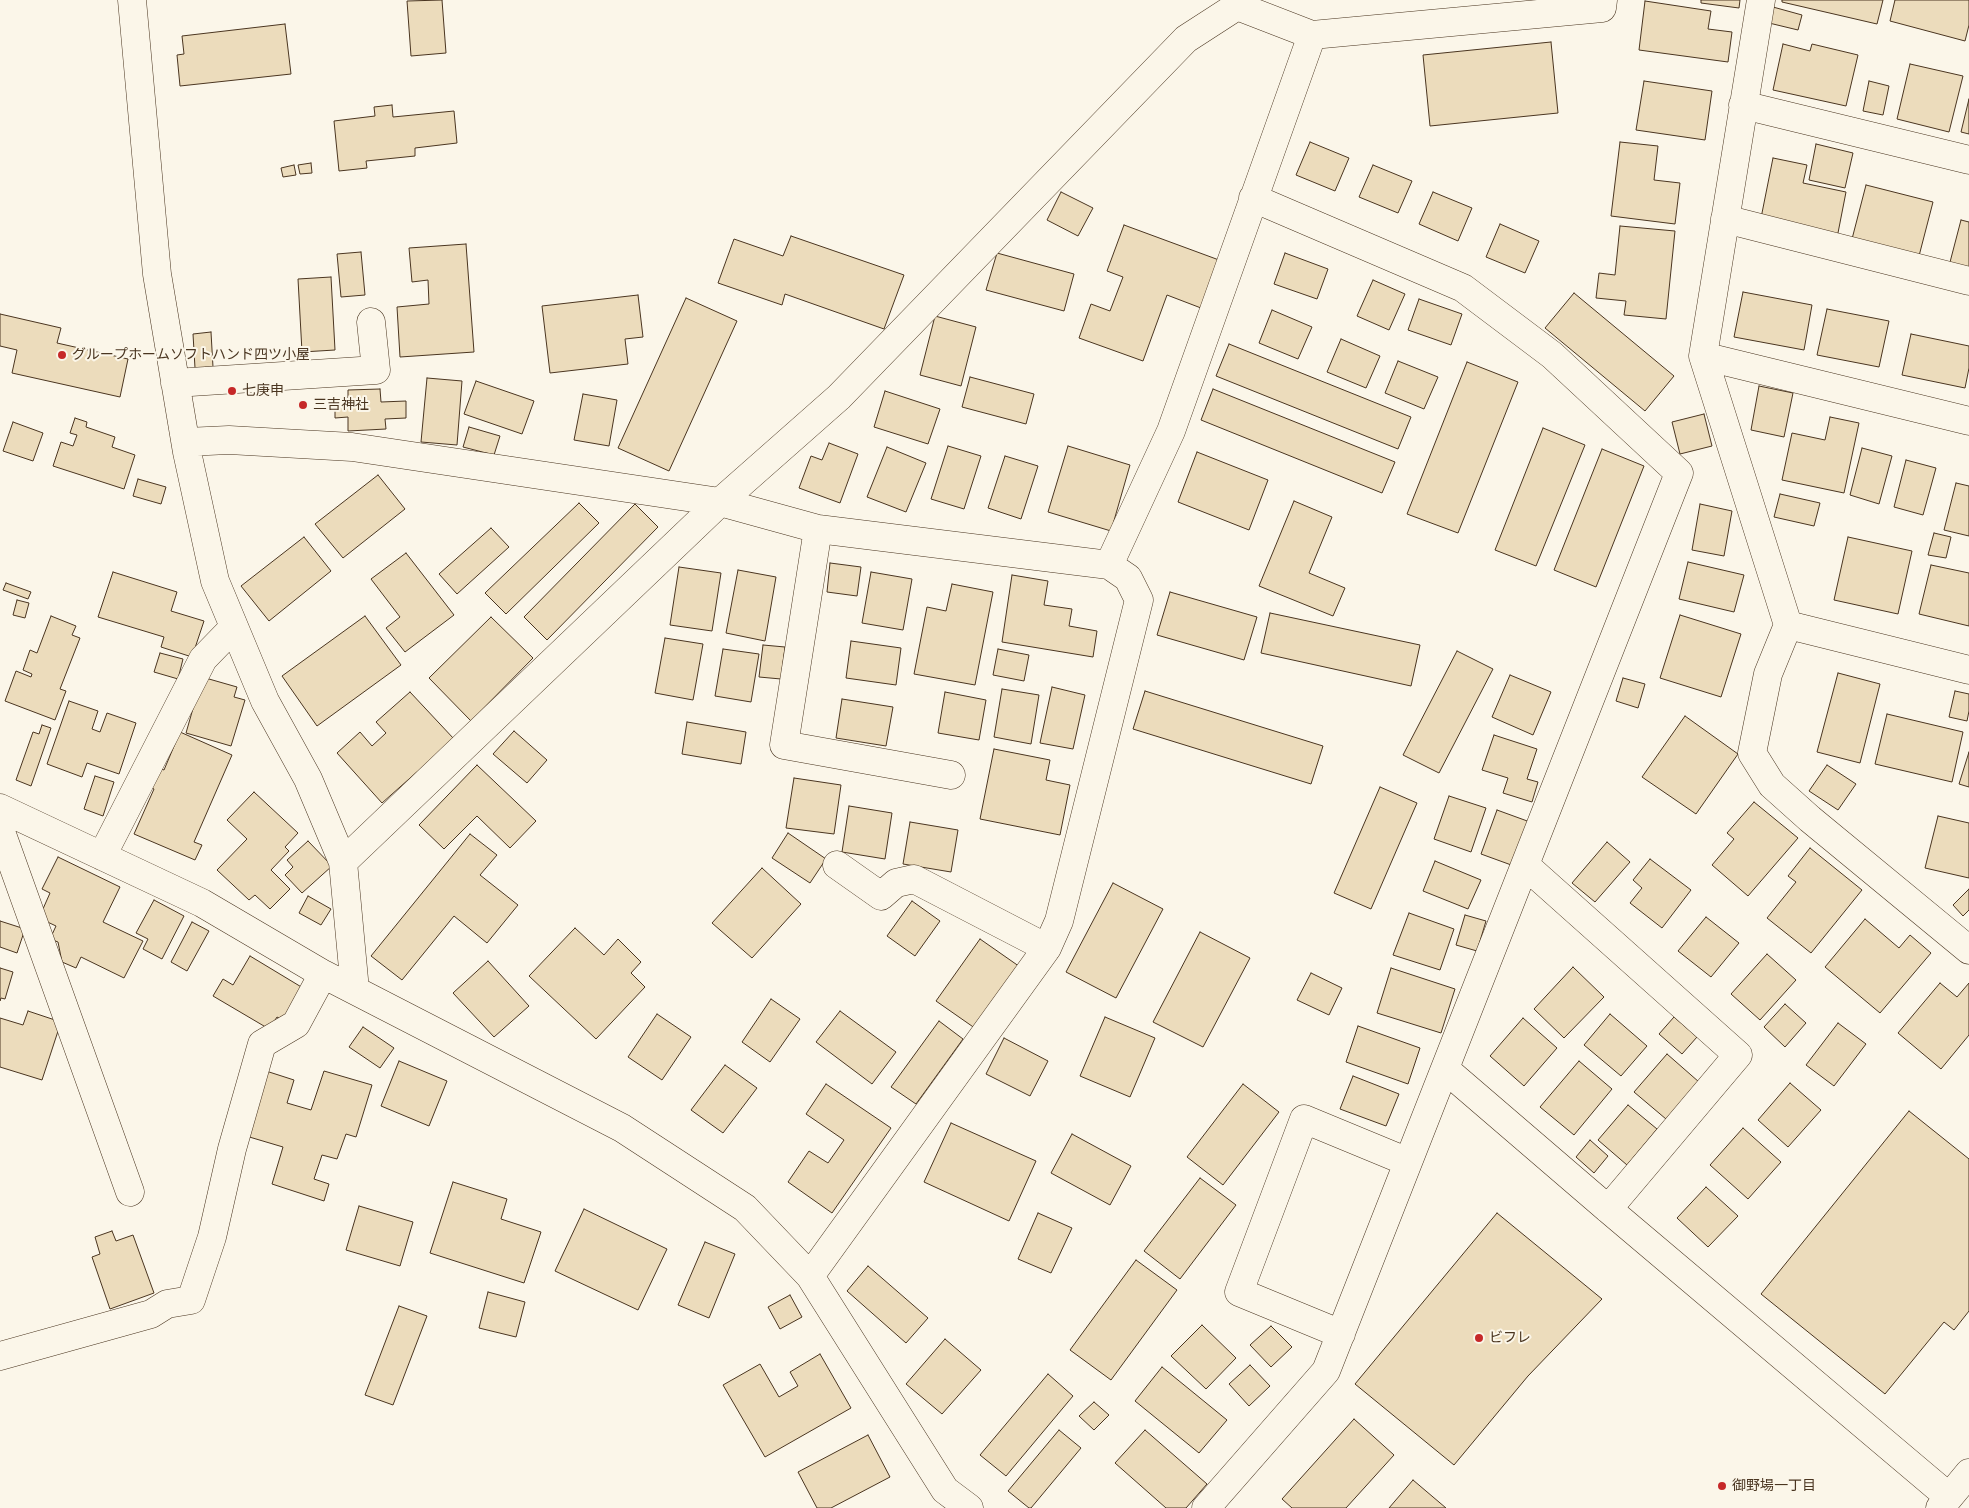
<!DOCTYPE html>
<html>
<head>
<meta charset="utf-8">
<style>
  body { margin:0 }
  canvas { display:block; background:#fbf6e9 }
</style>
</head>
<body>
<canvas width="1969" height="1508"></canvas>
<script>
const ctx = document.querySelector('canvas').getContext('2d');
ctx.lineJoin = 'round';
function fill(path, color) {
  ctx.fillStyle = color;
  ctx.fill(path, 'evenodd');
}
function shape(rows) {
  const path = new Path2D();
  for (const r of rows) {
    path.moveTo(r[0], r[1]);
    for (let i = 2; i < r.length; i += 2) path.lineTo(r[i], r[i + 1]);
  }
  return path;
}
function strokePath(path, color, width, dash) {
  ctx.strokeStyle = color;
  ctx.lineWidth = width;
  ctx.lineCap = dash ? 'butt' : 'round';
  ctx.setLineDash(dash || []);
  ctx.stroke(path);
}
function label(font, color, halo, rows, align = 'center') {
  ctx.font = font + ' Arial,"Noto Sans JP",sans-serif';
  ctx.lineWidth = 4;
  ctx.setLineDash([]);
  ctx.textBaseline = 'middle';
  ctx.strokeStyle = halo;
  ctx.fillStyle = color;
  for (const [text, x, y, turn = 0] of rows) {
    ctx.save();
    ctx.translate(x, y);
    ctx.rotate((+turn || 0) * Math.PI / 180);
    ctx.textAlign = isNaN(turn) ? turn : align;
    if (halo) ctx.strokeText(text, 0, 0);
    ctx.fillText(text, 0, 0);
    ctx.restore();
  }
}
const building = shape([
  [442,0,446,53,411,56,407,1,442,0],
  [1701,0,1740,0,1739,8,1701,3,1701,0],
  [1782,0,1883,0,1877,24,1782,2,1782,0],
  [1895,0,1969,0,1969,25,1965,41,1890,21,1895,0],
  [1645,1,1711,11,1708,29,1732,32,1728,62,1639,50,1645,1],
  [1773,7,1802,15,1798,30,1769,23,1773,7],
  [285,24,291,74,180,86,177,55,184,54,182,36,285,24],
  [1551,42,1558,113,1430,126,1423,55,1551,42],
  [1783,44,1810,51,1812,44,1858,55,1846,106,1773,90,1783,44],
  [1910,64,1963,76,1949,132,1897,119,1910,64],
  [1644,81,1712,91,1705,140,1636,130,1644,81],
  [1869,81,1889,86,1883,115,1863,111,1869,81],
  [1969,99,1969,134,1961,132,1969,99],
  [392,105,393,117,454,111,457,143,415,148,415,156,366,161,367,168,339,171,334,121,375,116,374,107,392,105],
  [1310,142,1349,158,1335,191,1296,175,1310,142],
  [1620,142,1658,146,1654,180,1680,183,1675,224,1611,216,1620,142],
  [1816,144,1853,153,1845,188,1809,180,1816,144],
  [1773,158,1807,165,1803,183,1846,192,1837,238,1760,223,1773,158],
  [311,163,312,173,300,174,298,165,311,163],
  [294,165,296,175,283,177,281,168,294,165],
  [1373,165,1412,181,1398,213,1359,197,1373,165],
  [1866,185,1933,202,1919,256,1852,239,1866,185],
  [1061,192,1093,208,1078,236,1047,220,1061,192],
  [1433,192,1472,208,1458,241,1419,224,1433,192],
  [1961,220,1969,222,1969,272,1949,266,1961,220],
  [1500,224,1539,241,1525,273,1486,257,1500,224],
  [1124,225,1219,260,1201,308,1167,295,1143,361,1079,338,1091,304,1110,311,1123,277,1107,271,1124,225],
  [1620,226,1675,231,1666,319,1624,315,1626,301,1596,298,1599,273,1615,275,1620,226],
  [791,236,904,275,884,329,785,294,782,305,718,283,734,239,783,256,791,236],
  [466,244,474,352,400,357,397,307,429,304,428,280,412,282,409,248,466,244],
  [361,252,365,295,341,297,337,254,361,252],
  [997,253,1074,274,1064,311,986,290,997,253],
  [1285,253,1328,269,1317,299,1274,284,1285,253],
  [331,277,335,350,302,352,298,279,331,277],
  [1373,280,1405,294,1389,330,1357,316,1373,280],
  [1743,292,1812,305,1804,350,1734,337,1743,292],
  [1574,293,1674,376,1645,411,1545,328,1574,293],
  [638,295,643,337,625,339,628,364,550,373,542,306,638,295],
  [686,298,737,321,669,471,618,448,686,298],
  [1419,299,1462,314,1451,345,1408,330,1419,299],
  [1827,309,1889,321,1879,367,1817,355,1827,309],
  [1272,310,1312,327,1298,359,1259,343,1272,310],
  [0,314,61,328,57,343,128,359,120,397,12,373,17,350,0,346,0,314],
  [935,316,976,327,961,386,920,375,935,316],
  [211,332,213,367,195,368,193,334,211,332],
  [1911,334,1969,346,1969,368,1965,388,1902,375,1911,334],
  [1341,339,1380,356,1366,388,1327,372,1341,339],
  [1229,344,1411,417,1398,449,1216,376,1229,344],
  [1398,361,1438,377,1424,409,1385,393,1398,361],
  [1467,362,1518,382,1458,533,1407,514,1467,362],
  [970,377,1034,394,1026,424,962,407,970,377],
  [427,378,462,381,457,445,421,442,427,378],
  [476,381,534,401,522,434,464,414,476,381],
  [1759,386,1793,393,1784,437,1751,430,1759,386],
  [380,389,381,402,406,401,406,418,385,419,386,429,348,431,348,417,335,418,335,401,348,400,348,390,380,389],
  [1213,389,1395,462,1382,493,1201,420,1213,389],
  [885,391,940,409,928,444,874,427,885,391],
  [583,394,617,400,609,446,574,440,583,394],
  [1704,414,1712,446,1680,454,1672,422,1704,414],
  [1830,417,1859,423,1844,493,1782,480,1792,433,1825,440,1830,417],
  [75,418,87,422,86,427,115,437,112,447,135,455,124,489,53,466,61,442,73,446,77,435,70,433,75,418],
  [13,422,43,433,33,461,3,451,13,422],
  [469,427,500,436,494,455,463,447,469,427],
  [1543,428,1585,445,1536,566,1495,550,1543,428],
  [829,443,858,454,840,503,799,488,811,456,822,460,829,443],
  [948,446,981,456,964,509,931,499,948,446],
  [1068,446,1130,465,1111,531,1048,512,1068,446],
  [887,447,926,463,906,512,867,497,887,447],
  [1862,448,1892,456,1879,504,1850,495,1862,448],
  [1602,449,1644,466,1596,587,1554,570,1602,449],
  [1197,452,1268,480,1249,530,1178,502,1197,452],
  [1005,456,1038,466,1021,519,988,508,1005,456],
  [1906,460,1936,468,1923,515,1894,507,1906,460],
  [378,475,405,509,343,558,315,524,378,475],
  [138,479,166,487,161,504,133,496,138,479],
  [1956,483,1969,486,1969,536,1944,530,1956,483],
  [1780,494,1820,503,1814,526,1774,517,1780,494],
  [1294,501,1332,517,1309,573,1345,588,1333,616,1259,586,1294,501],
  [579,503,599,523,506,614,485,593,579,503],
  [635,504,658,527,547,640,524,617,635,504],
  [1700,504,1732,511,1724,556,1692,550,1700,504],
  [491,528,509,547,457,594,439,574,491,528],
  [1934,533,1951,537,1946,558,1928,555,1934,533],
  [304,537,331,571,269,621,241,586,304,537],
  [1848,537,1912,551,1898,614,1834,600,1848,537],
  [406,553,454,615,405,652,386,628,400,617,371,579,406,553],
  [1688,562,1744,575,1734,612,1679,599,1688,562],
  [830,563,861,567,857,596,827,592,830,563],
  [1931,565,1969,573,1969,626,1919,614,1931,565],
  [679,567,721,573,712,631,670,625,679,567],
  [738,570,776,577,765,641,726,633,738,570],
  [113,572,177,592,171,611,204,621,192,657,161,647,164,637,98,617,113,572],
  [871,572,912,579,903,630,862,623,871,572],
  [1012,575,1048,581,1044,605,1072,609,1069,626,1097,631,1093,657,1002,642,1012,575],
  [6,583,31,592,28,599,3,590,6,583],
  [952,584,993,592,975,685,914,674,927,607,946,611,952,584],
  [1170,592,1257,617,1244,660,1157,635,1170,592],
  [17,600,29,603,25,618,13,615,17,600],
  [1270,613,1420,645,1411,686,1261,653,1270,613],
  [1680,615,1741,634,1721,697,1660,678,1680,615],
  [51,616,76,626,72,635,80,638,60,689,66,691,55,720,5,701,16,671,31,677,32,674,23,670,30,650,37,653,51,616],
  [365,616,401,665,317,726,282,676,365,616],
  [491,617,533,658,471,721,429,678,491,617],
  [665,638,703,644,693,700,655,693,665,638],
  [851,641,901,648,896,685,846,678,851,641],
  [763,645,785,647,781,679,759,677,763,645],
  [723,649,759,654,751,702,715,696,723,649],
  [998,649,1029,655,1024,681,993,675,998,649],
  [1457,651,1493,669,1439,773,1403,755,1457,651],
  [160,653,183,659,178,679,154,672,160,653],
  [1838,673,1880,684,1860,763,1817,752,1838,673],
  [1510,675,1551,692,1533,735,1492,717,1510,675],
  [202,677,237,687,234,697,245,700,231,746,186,733,202,677],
  [1623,678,1645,684,1638,708,1616,701,1623,678],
  [1052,687,1085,695,1073,749,1040,743,1052,687],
  [1002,689,1039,695,1031,744,994,737,1002,689],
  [1145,691,1323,746,1311,784,1133,729,1145,691],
  [1955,691,1969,694,1969,711,1967,721,1949,717,1955,691],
  [410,692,454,739,382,803,337,753,360,732,372,746,386,733,376,722,410,692],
  [945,692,986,700,979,740,938,733,945,692],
  [842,699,893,707,886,746,836,738,842,699],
  [69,701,98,711,92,729,100,732,107,713,136,723,119,774,87,763,82,777,47,764,69,701],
  [1887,714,1963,732,1952,782,1875,764,1887,714],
  [1685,716,1738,754,1696,814,1642,777,1685,716],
  [687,722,746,732,741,764,682,754,687,722],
  [42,725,51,728,31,786,16,780,33,732,39,734,42,725],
  [514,731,547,760,527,783,493,754,514,731],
  [180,732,232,755,194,842,202,845,195,860,134,834,154,789,148,786,156,767,164,770,180,732],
  [1494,735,1537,749,1527,779,1538,782,1532,802,1503,793,1508,778,1482,770,1494,735],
  [994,749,1050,760,1046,780,1070,785,1060,835,980,819,994,749],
  [1969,752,1969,787,1959,784,1969,752],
  [477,765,536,821,510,848,477,816,444,849,419,825,477,765],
  [1827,765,1856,784,1838,810,1809,791,1827,765],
  [95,776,114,782,103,816,84,809,95,776],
  [794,778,841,785,834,834,786,828,794,778],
  [1380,787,1417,803,1371,909,1334,893,1380,787],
  [254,792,298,833,285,847,289,851,271,870,290,889,270,909,255,895,249,900,217,870,247,839,227,820,254,792],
  [1449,796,1486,808,1471,852,1434,839,1449,796],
  [1754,802,1798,838,1748,896,1712,865,1734,839,1727,833,1754,802],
  [849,806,892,813,885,859,842,852,849,806],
  [1497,810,1530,822,1514,866,1481,854,1497,810],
  [1938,816,1969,823,1969,878,1925,868,1938,816],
  [910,822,958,830,951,872,903,864,910,822],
  [788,833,826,859,810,883,772,858,788,833],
  [470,834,497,855,480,875,518,905,487,943,454,916,402,980,371,956,470,834],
  [308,841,332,866,302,893,285,875,293,867,287,860,308,841],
  [1607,842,1630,862,1595,902,1572,883,1607,842],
  [1810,848,1862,890,1811,953,1767,918,1796,882,1788,876,1810,848],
  [58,857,120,887,103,922,143,941,124,978,81,957,76,968,62,962,58,942,50,939,56,926,39,918,50,893,42,889,58,857],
  [1650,859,1691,890,1662,928,1630,903,1642,888,1633,880,1650,859],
  [1435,861,1481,880,1468,909,1423,891,1435,861],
  [762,868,801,904,752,958,712,923,762,868],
  [1113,883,1163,909,1116,998,1066,972,1113,883],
  [1969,889,1969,910,1963,916,1953,905,1969,889],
  [308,896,331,909,321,925,299,913,308,896],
  [154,900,184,916,162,959,143,949,148,939,136,933,154,900],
  [912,901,940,921,915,956,887,936,912,901],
  [1409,913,1454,929,1440,970,1393,955,1409,913],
  [1465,915,1486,921,1477,951,1456,945,1465,915],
  [1706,917,1739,943,1711,977,1678,951,1706,917],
  [1865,919,1899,948,1910,935,1931,953,1880,1013,1825,967,1865,919],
  [0,921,25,929,17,953,0,947,0,921],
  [192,922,209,931,187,971,171,962,192,922],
  [575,928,604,955,618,939,641,962,631,973,645,987,596,1039,529,976,575,928],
  [1200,932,1250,958,1203,1047,1153,1022,1200,932],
  [980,939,1023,969,979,1031,936,1001,980,939],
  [1767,954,1796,980,1760,1020,1731,994,1767,954],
  [250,956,303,988,284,1021,277,1017,269,1029,213,996,223,979,233,985,250,956],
  [488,961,529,1006,494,1037,453,993,488,961],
  [1573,967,1604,997,1564,1038,1534,1009,1573,967],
  [0,968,13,972,5,999,1,998,0,1001,0,968],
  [1391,968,1455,989,1441,1033,1377,1013,1391,968],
  [1311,973,1342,988,1329,1015,1297,1000,1311,973],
  [1940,983,1957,997,1969,983,1969,1035,1941,1069,1898,1033,1940,983],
  [771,999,800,1019,770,1062,742,1042,771,999],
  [1785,1004,1806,1023,1785,1047,1764,1027,1785,1004],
  [28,1011,61,1022,42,1080,0,1067,0,1018,23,1025,28,1011],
  [840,1011,896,1052,872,1084,816,1042,840,1011],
  [657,1014,691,1037,662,1080,628,1057,657,1014],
  [1610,1014,1647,1046,1621,1076,1584,1045,1610,1014],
  [1105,1017,1155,1038,1130,1097,1080,1076,1105,1017],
  [1674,1017,1697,1037,1682,1054,1659,1034,1674,1017],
  [1523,1018,1557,1048,1524,1086,1490,1056,1523,1018],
  [939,1021,963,1039,916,1104,891,1087,939,1021],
  [1838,1023,1866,1044,1834,1086,1806,1065,1838,1023],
  [1358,1026,1420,1048,1408,1084,1346,1062,1358,1026],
  [363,1027,394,1048,380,1068,349,1047,363,1027],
  [1004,1038,1048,1061,1030,1096,986,1074,1004,1038],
  [1667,1054,1699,1082,1666,1119,1634,1092,1667,1054],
  [399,1061,447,1081,429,1126,381,1106,399,1061],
  [1579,1061,1612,1089,1574,1135,1540,1107,1579,1061],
  [725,1065,757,1088,723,1133,691,1110,725,1065],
  [266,1071,294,1080,287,1103,311,1110,324,1071,372,1085,356,1137,346,1134,337,1159,322,1155,314,1179,329,1184,324,1201,272,1184,283,1147,246,1136,266,1071],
  [1353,1076,1399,1094,1386,1126,1340,1109,1353,1076],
  [1790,1083,1821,1110,1788,1147,1758,1120,1790,1083],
  [826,1084,891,1128,832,1213,788,1182,809,1151,828,1163,844,1140,806,1114,826,1084],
  [1243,1084,1279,1112,1223,1185,1187,1157,1243,1084],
  [1628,1105,1657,1129,1627,1165,1598,1140,1628,1105],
  [1909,1111,1969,1159,1969,1311,1954,1330,1944,1322,1885,1394,1761,1294,1909,1111],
  [951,1123,1036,1161,1009,1221,924,1182,951,1123],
  [1743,1128,1781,1162,1748,1199,1710,1165,1743,1128],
  [1072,1134,1131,1166,1110,1205,1051,1173,1072,1134],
  [1590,1140,1608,1156,1594,1173,1576,1157,1590,1140],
  [1200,1178,1236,1205,1180,1279,1144,1251,1200,1178],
  [453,1182,507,1199,501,1219,541,1232,524,1283,430,1253,453,1182],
  [1706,1187,1738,1216,1708,1247,1677,1218,1706,1187],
  [359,1206,413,1222,400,1266,346,1250,359,1206],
  [584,1209,667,1249,638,1310,555,1271,584,1209],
  [1038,1213,1072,1228,1051,1273,1018,1259,1038,1213],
  [1497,1213,1602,1299,1528,1376,1454,1465,1355,1384,1497,1213],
  [112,1231,116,1241,133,1235,154,1293,110,1309,92,1257,100,1254,95,1237,112,1231],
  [705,1242,735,1254,709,1318,678,1305,705,1242],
  [1136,1260,1177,1290,1111,1380,1070,1350,1136,1260],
  [868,1266,928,1318,906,1343,847,1291,868,1266],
  [488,1292,525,1302,516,1337,479,1328,488,1292],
  [790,1295,802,1317,780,1329,768,1307,790,1295],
  [399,1306,427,1316,393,1405,365,1395,399,1306],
  [1202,1325,1236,1358,1206,1389,1171,1356,1202,1325],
  [1271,1326,1292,1347,1271,1367,1250,1345,1271,1326],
  [945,1339,981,1370,942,1414,906,1384,945,1339],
  [820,1354,851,1408,765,1457,723,1385,760,1364,779,1397,798,1386,790,1372,820,1354],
  [1250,1365,1270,1386,1249,1406,1229,1384,1250,1365],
  [1162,1367,1227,1420,1199,1453,1135,1401,1162,1367],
  [1048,1374,1073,1396,1006,1476,980,1455,1048,1374],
  [1094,1402,1109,1415,1094,1430,1079,1416,1094,1402],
  [1354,1419,1394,1455,1346,1508,1292,1508,1282,1499,1354,1419],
  [1059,1430,1081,1448,1031,1508,1029,1508,1008,1491,1059,1430],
  [1145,1430,1207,1484,1186,1508,1166,1508,1115,1463,1145,1430],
  [868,1435,890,1477,831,1508,817,1508,798,1472,868,1435],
  [1413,1480,1446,1508,1389,1508,1413,1480]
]);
fill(building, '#ecdcbc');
strokePath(building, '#4a3520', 1);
const minor = shape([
  [132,0,157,274,187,452,215,581,265,701,308,779,343,862,355,990],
  [1761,0,1703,356,1788,625,1768,674,1752,753,1772,785,1810,819,1969,950],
  [1743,105,1969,160],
  [1725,219,1969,281],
  [1703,356,1969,421],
  [175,383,376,370,371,322],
  [186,442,229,440,352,447,720,502,818,529,1109,565,1128,578,1139,600,1059,921,1047,948,810,1276],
  [818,529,784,745,951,775],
  [1109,565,1171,431,1312,35],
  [1788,625,1969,670],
  [0,808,202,903,323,974,622,1128,745,1208,810,1276,945,1490,969,1508],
  [0,829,130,1192],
  [102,856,203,659,234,627],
  [343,862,720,502,839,397,1186,39,1237,6,1312,35,1602,8,1603,0],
  [837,865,881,896,896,883,914,879,1047,948],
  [1525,865,1738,1055,1608,1209],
  [1445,1069,1608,1209,1949,1497],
  [1341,1334,1239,1292,1304,1119,1408,1162],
  [0,1356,151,1314,167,1304,191,1300,212,1237,232,1149,262,1044,296,1024,323,974],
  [1206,1508,1326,1371,1679,473,1552,355,1463,288,1253,198],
  [1940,1508,1969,1473]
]);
strokePath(minor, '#4a3520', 29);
strokePath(minor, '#fbf6e9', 28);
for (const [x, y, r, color] of [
  [62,355,5,"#c62828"],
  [232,391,5,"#c62828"],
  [303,405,5,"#c62828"],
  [1479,1338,5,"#c62828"],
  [1722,1486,5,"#c62828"]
]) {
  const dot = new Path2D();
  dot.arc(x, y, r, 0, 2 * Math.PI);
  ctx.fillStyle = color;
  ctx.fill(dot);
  strokePath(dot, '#fbf6e9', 2);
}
label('14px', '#4a3520', '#fbf6e9', [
  ["グループホームソフトハンド四ツ小屋",72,355],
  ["七庚申",242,391],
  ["三吉神社",313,405],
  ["ビフレ",1489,1338],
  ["御野場一丁目",1732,1486]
], 'left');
</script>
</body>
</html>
